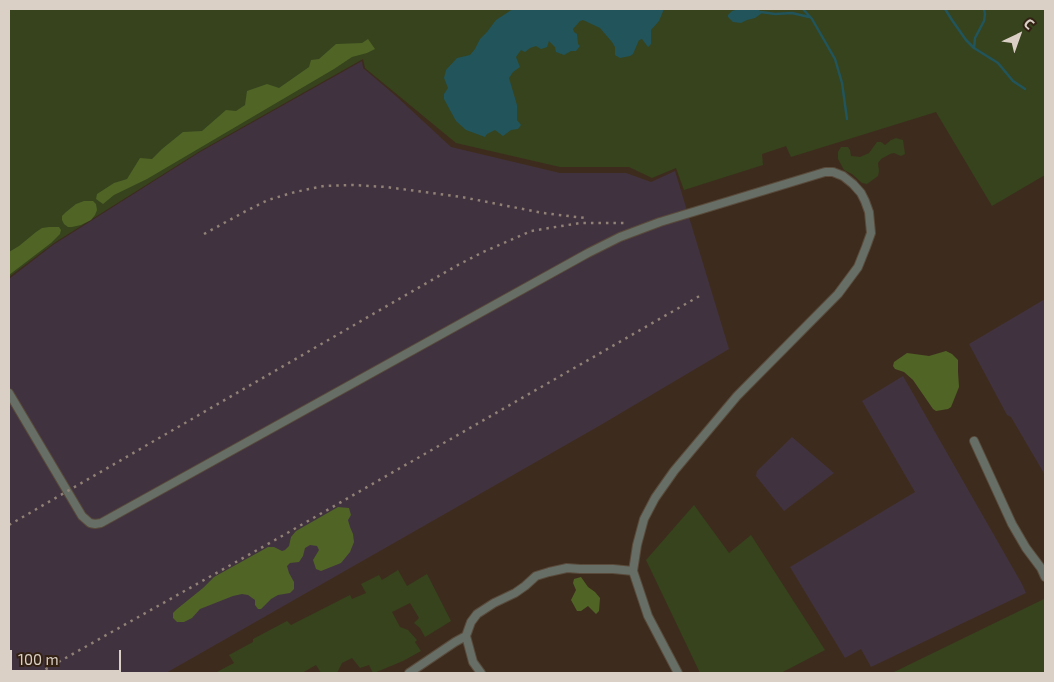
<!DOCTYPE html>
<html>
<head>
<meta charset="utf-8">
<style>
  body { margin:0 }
  #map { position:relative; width:1054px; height:682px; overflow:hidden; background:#3d2c1d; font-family:"Exo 2",sans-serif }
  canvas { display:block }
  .frame { position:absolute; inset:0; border:10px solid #dbd0c6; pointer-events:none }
  .north { position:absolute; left:994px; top:10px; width:50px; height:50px; -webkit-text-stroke:4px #332214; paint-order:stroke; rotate:42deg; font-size:14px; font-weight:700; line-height:20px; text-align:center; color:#dbd0c6 }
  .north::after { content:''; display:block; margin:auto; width:18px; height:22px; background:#dbd0c6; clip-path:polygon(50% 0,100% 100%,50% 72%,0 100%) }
  .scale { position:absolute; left:10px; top:650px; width:111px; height:22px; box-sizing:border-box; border:2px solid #dbd0c6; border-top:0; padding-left:6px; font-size:15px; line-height:18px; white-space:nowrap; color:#dbd0c6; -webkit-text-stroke:4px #332214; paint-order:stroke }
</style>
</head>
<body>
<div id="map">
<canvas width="1054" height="682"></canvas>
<div class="frame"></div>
<div class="north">С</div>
<div class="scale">100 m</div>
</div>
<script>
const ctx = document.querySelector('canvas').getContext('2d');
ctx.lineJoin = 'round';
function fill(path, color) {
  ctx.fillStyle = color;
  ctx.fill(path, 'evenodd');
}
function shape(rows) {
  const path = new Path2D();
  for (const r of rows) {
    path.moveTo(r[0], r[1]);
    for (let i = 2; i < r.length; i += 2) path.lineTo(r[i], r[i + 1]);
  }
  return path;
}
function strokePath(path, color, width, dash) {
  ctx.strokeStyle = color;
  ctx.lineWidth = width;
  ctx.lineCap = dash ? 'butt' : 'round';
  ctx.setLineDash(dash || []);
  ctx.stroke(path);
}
fill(shape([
  [362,61,363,68,397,97,451,147,560,173,626,173,651,182,675,171,729,349,599,426,166,673,9,673,9,279,53,245,200,152],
  [1045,299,1045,475,1011,417,1007,415,969,344],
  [903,376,1022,584,1026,593,871,667,861,649,845,658,790,567,915,492,862,401],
  [792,437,834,473,784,511,756,476,757,471]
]), '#41323f');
fill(shape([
  [9,9,1045,9,1045,175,992,206,936,112,791,157,786,146,762,154,763,165,684,190,676,168,652,178,629,167,560,167,456,143,365,68,363,59,200,151,54,243,9,277],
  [896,138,903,140,905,154,901,156,894,153,890,154,881,159,878,163,879,171,878,176,867,184,862,183,852,174,844,170,838,159,838,152,841,147,848,147,850,150,851,156,860,157,869,153,877,142,881,142,885,145,891,140],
  [694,505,729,553,751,535,825,650,781,673,700,673,646,560],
  [398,570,407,586,427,574,451,621,425,637,420,628,414,623,419,618,410,603,392,612,400,627,408,630,417,640,415,642,421,651,403,661,374,673,373,673,369,665,360,668,352,658,342,663,337,673,321,673,316,665,302,673,215,673,234,663,229,655,253,642,253,639,287,621,291,625,350,595,352,599,366,593,361,584,379,575,382,580],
  [1044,599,1045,601,1045,673,892,673]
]), '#36431d');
fill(shape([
  [368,39,375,49,367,53,352,57,334,69,147,179,114,195,103,204,96,199,97,194,114,183,127,179,140,158,152,159,162,149,183,132,202,131,226,110,236,111,245,105,247,91,267,84,279,88,309,67,311,60,319,59,336,44,362,43],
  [84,201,93,201,96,204,97,210,95,215,91,220,81,225,72,227,68,227,64,224,62,220,62,216,66,212,76,204],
  [49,227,59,227,61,230,60,234,51,243,9,275,9,252,19,246,36,232,42,228],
  [946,351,952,354,958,360,958,372,959,387,951,407,948,409,936,411,933,409,913,380,904,372,895,369,893,366,894,362,907,353,929,356],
  [338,507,349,508,351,515,348,520,350,527,353,534,354,542,350,552,341,563,321,571,316,569,313,560,319,550,317,546,310,545,305,548,303,556,299,562,290,563,287,566,289,573,294,582,294,589,290,593,278,595,271,599,261,609,258,609,255,605,255,600,248,595,242,594,233,596,200,609,192,618,184,622,177,622,173,618,173,613,177,609,203,588,214,577,268,547,274,547,282,551,285,550,289,546,291,537,296,531],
  [581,577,588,587,595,592,600,598,599,611,596,614,588,606,581,611,577,611,571,600,576,590,573,583,574,579]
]), '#506426');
fill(shape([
  [513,9,664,9,659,21,651,30,651,44,648,47,642,39,639,40,633,54,630,56,620,58,615,55,615,47,612,42,600,28,583,20,580,21,573,29,574,32,577,34,578,44,580,46,576,51,571,51,564,55,556,52,555,47,549,41,547,47,541,49,536,46,530,48,525,52,521,50,516,57,520,67,513,72,509,78,517,105,517,120,521,125,518,129,511,130,503,136,495,130,487,134,485,137,466,130,456,121,444,99,444,94,448,88,444,78,446,70,457,58,470,55,475,49,480,39,487,32,496,20],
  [739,9,758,9,762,13,755,18,747,20,741,23,733,22,728,17,728,15,732,11]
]), '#22545b');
strokePath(shape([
  [803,9,812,19,835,59,842,83,847,119],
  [945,9,952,20,966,40,974,48,998,63,1013,81,1025,89],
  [761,12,775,14,792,13,809,17],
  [974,48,975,38,984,21,985,14,984,9]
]), '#22545b', 2.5);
const minor = shape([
  [9,393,82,516,90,523,95,524,101,523,588,253,620,237,660,222,825,172,833,172,843,176,853,184,861,193,865,201,869,212,871,233,866,247,858,267,838,294,737,396,674,471,655,498,644,519,637,545,633,571,648,616,678,673],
  [974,441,1012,524,1026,548,1041,568,1045,577],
  [409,673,455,642,466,636],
  [481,673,473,662,466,636,471,622,477,614,494,603,515,593,525,586,536,576,549,572,567,568,580,569,613,569,633,571]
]);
strokePath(minor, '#594a3b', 10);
strokePath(minor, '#666e66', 8);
strokePath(shape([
  [204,234,246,211,268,200,295,192,324,186,353,185,386,187,462,197,543,213,585,218],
  [9,525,456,266,483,252,531,231,580,223,625,223],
  [39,673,275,540,703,294]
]), '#908276', 2.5, [2.5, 5]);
</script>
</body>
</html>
